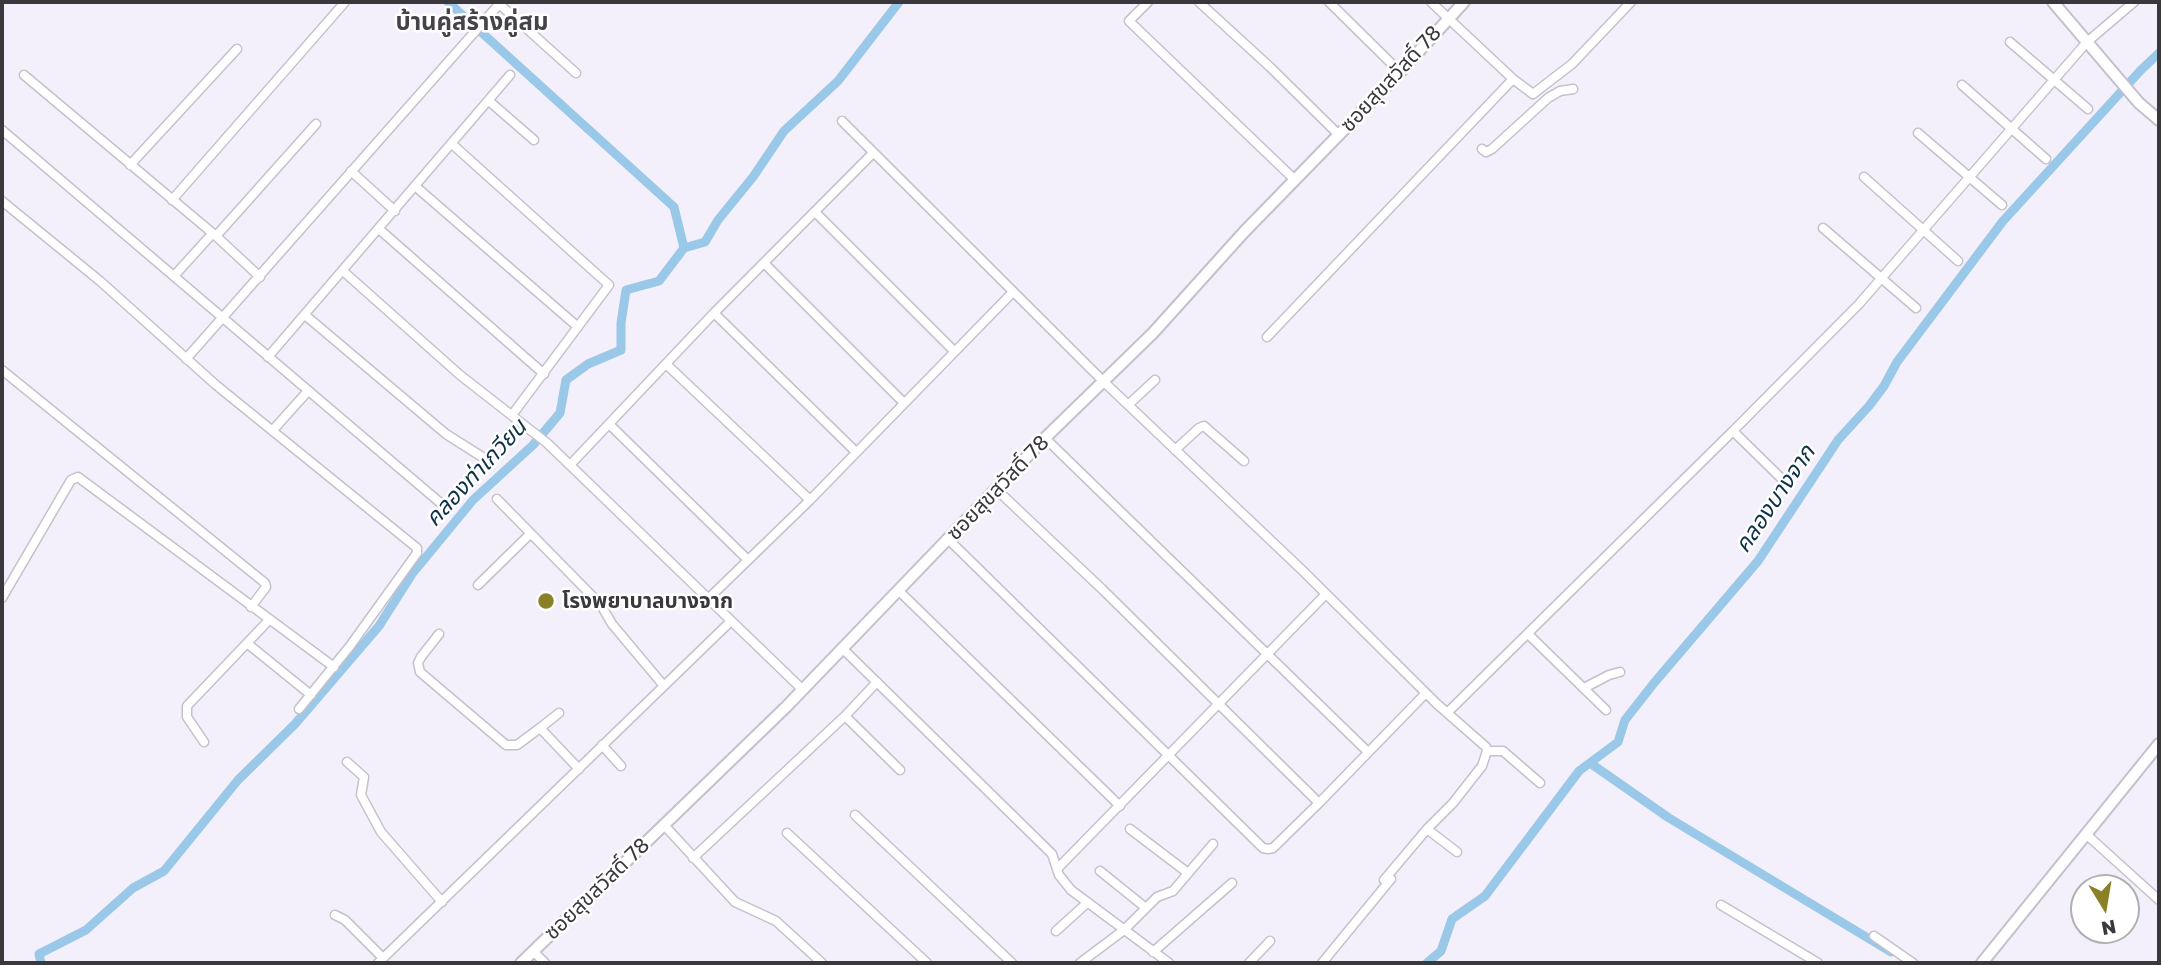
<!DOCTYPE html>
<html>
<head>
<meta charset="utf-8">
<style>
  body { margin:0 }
  #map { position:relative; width:2161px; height:965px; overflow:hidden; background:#f4f0fb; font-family:"Golos Text",sans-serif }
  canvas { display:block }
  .frame { position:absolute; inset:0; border:4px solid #3a383c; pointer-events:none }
  .north { position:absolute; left:2070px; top:874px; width:70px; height:70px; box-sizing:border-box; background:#fff; border:2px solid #b0afb1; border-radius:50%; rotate:169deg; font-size:19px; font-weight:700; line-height:28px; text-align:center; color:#3a383c }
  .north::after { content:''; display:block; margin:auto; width:24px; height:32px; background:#8a8028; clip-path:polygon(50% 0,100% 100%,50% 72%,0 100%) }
</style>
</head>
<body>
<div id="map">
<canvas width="2161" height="965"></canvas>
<div class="frame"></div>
<div class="north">N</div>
</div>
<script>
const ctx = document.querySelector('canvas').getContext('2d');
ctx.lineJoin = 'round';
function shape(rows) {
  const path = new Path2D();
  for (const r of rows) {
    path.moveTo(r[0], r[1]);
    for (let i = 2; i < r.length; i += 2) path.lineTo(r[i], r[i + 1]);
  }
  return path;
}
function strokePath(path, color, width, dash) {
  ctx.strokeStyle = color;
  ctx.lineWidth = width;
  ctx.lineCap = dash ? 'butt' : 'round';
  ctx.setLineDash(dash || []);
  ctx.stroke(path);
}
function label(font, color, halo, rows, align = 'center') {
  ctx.font = font + ' "Golos Text","Noto Sans Thai",sans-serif';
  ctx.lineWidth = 5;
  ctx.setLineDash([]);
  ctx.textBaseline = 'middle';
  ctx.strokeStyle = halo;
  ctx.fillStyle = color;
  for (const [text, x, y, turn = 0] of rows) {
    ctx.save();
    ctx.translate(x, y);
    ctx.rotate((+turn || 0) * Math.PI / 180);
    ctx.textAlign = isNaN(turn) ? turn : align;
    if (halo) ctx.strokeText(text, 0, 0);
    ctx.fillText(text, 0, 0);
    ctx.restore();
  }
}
strokePath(shape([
  [448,2,674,207,684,248],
  [1590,763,1669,818,1891,952],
  [41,963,39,954,86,930,133,888,164,871,238,780,295,724,379,626,412,574,473,500,533,445,560,413,566,380,588,364,621,350,621,323,626,290,659,281,684,248,705,242,718,220,753,177,784,131,838,81,899,2],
  [1427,963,1441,951,1452,919,1485,896,1579,771,1618,742,1625,720,1654,683,1758,561,1838,440,1869,406,1884,386,1897,362,2003,221,2141,70,2159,53]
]), '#9ac8e9', 9);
const street = shape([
  [497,2,576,73],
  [1148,2,1129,21,1295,180],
  [1199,2,1270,67,1339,135],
  [1329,2,1400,72],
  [1431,2,1513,79,1533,94,1572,64,1631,2],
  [2010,42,2088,109],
  [24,75,216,236,260,277],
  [1962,85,2046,159],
  [489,101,534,140],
  [842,121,1104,382,1303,571,1437,704,1486,747,1487,751,1482,766,1453,803,1427,829,1384,880],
  [2,130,444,506],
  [1918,133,2002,205],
  [452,144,609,285,512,415],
  [1482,149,1486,152,1492,149,1548,98,1560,91,1573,89],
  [130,165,237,49],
  [351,171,395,211],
  [1864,177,1958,261],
  [415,186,578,327],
  [172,200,345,2],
  [2,201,100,281,216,385,417,548,417,553,350,646,299,709],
  [816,213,954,351],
  [1823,228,1916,308],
  [379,229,544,374],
  [216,236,316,124],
  [764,263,904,403],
  [343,271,460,375,547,443,803,690],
  [174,276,212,234],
  [714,313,856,452],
  [305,315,446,434,487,460],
  [1267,337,1513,79],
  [268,357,510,75],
  [186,359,501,2],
  [666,364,810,500],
  [2,370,265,583,266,587,251,607],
  [1128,405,1155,380],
  [609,424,747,559],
  [273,430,308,391],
  [1045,438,1368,752],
  [1175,450,1199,428,1204,426,1244,461],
  [570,465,714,313,873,153],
  [1785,482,1733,431,1859,304,2087,42,2134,2],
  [996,489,1102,589,1319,803],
  [497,499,601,605,612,624,664,686],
  [948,539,1263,848,1268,849,1273,848,1319,803,1426,693],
  [478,585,530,534],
  [898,590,1120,806],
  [2,598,71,480,78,477,334,667],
  [708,599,810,500,1013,292],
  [439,634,421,657,418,663,420,672,506,745,517,745,540,728,579,769],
  [1528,634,1606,710],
  [248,644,311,695],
  [842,648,1052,854,1059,875,1071,890,1169,963],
  [1584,688,1609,675,1620,672],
  [1447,713,1733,431],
  [845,716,900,770],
  [540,728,559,713],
  [204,742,187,717,187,706,269,620],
  [602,745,621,766],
  [1487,751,1503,751,1540,783],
  [347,762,364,777,361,795,381,832,442,902],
  [855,815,1012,963],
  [664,825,735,902,776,921,822,963],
  [1130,829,1188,873],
  [1427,829,1457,852],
  [787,833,927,963],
  [2087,835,2159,900],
  [693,858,845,716,877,682],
  [1057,869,1326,594],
  [1100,871,1146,908],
  [1721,905,1818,963],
  [335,915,345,920,383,958],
  [1056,931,1087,903],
  [1874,936,1913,963],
  [533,951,545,963],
  [1153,952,1232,883],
  [378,963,731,621],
  [1080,963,1124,930,1157,897,1173,891,1213,844],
  [1249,963,1270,941],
  [1322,963,1391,879]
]);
const secondary = shape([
  [2053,2,2139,103,2159,120],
  [521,963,786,707,1045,438,1153,333,1244,232,1400,72,1464,2],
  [1982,963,2159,744]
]);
strokePath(street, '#c5c1cc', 11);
strokePath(secondary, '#c5c1cc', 14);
strokePath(street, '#fff', 8);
strokePath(secondary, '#fff', 10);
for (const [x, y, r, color] of [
  [546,601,9,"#8a8028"]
]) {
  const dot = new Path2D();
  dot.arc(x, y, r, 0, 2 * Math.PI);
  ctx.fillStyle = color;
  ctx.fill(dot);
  strokePath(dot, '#fff', 2.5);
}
label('21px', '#3a383c', '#fff', [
  ["ซอยสุขสวัสดิ์ 78",1391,79,-47],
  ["ซอยสุขสวัสดิ์ 78",998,488,-46],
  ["ซอยสุขสวัสดิ์ 78",597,889,-44]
]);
label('bold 21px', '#3a383c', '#fff', [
  ["โรงพยาบาลบางจาก",562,601]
], 'left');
label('italic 23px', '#0c3148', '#fff', [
  ["คลองท่าเกวียน",476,473,-47],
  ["คลองบางจาก",1775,499,-56]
]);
label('bold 24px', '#46424b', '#fff', [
  ["บ้านคู่สร้างคู่สม",472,22]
]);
</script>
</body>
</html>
